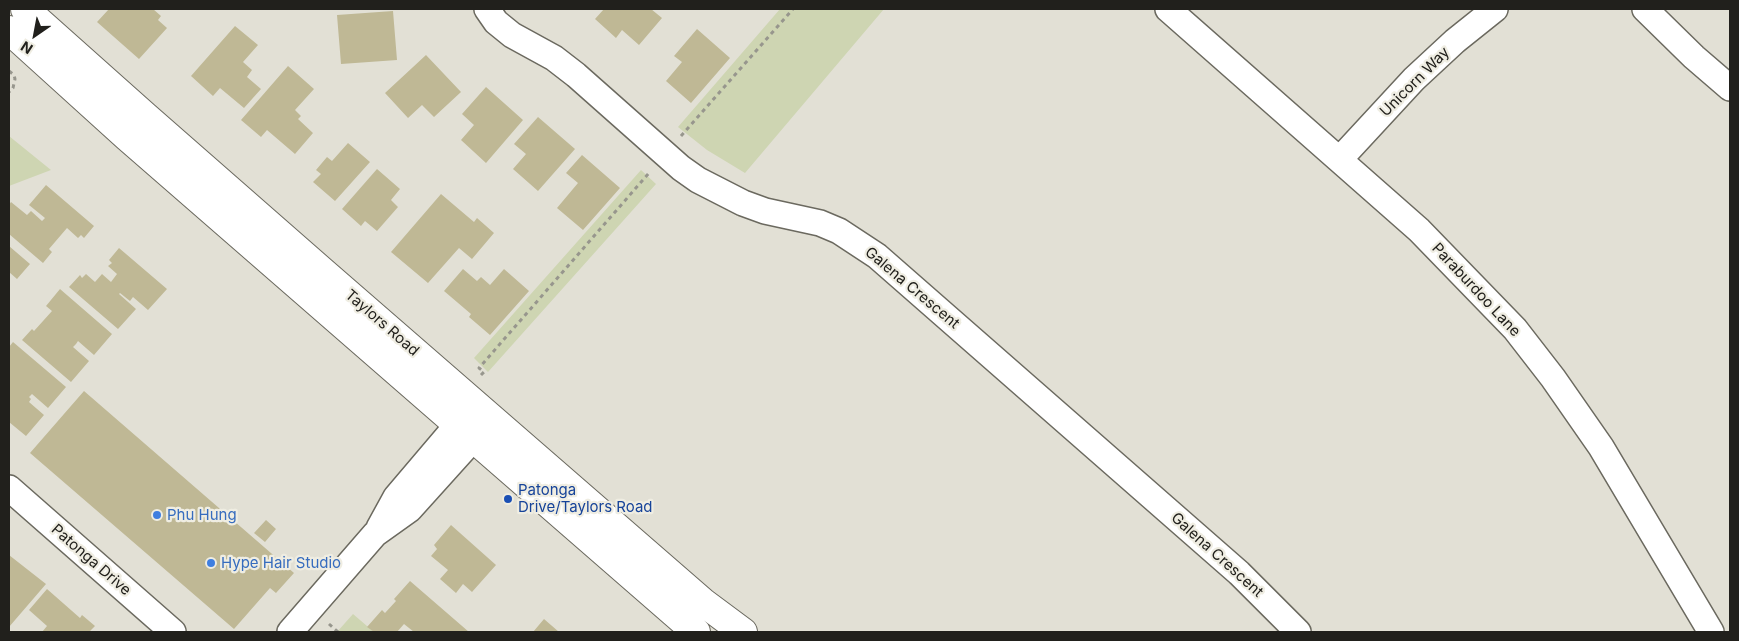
<!DOCTYPE html>
<html>
<head>
<meta charset="utf-8">
<style>
  body { margin:0 }
  #map { position:relative; width:1739px; height:641px; overflow:hidden; background:#e2e0d5; font-family:Inter,sans-serif }
  canvas { display:block }
  .frame { position:absolute; inset:0; border:10px solid #21201c; pointer-events:none }
  .north { position:absolute; left:10px; top:10px; width:50px; height:50px; -webkit-text-stroke:4px #efede2; paint-order:stroke; rotate:213deg; font-size:14px; font-weight:700; line-height:20px; text-align:center; color:#21201c }
  .north::after { content:''; display:block; margin:auto; width:18px; height:22px; background:#21201c; clip-path:polygon(50% 0,100% 100%,50% 72%,0 100%) }
</style>
</head>
<body>
<div id="map">
<canvas width="1739" height="641"></canvas>
<div class="frame"></div>
<div class="north">N</div>
</div>
<script>
const ctx = document.querySelector('canvas').getContext('2d');
ctx.lineJoin = 'round';
function fill(path, color) {
  ctx.fillStyle = color;
  ctx.fill(path, 'evenodd');
}
function shape(rows) {
  const path = new Path2D();
  for (const r of rows) {
    path.moveTo(r[0], r[1]);
    for (let i = 2; i < r.length; i += 2) path.lineTo(r[i], r[i + 1]);
  }
  return path;
}
function strokePath(path, color, width, dash) {
  ctx.strokeStyle = color;
  ctx.lineWidth = width;
  ctx.lineCap = dash ? 'butt' : 'round';
  ctx.setLineDash(dash || []);
  ctx.stroke(path);
}
function label(font, color, halo, rows, align = 'center') {
  ctx.font = font + ' Inter,sans-serif';
  ctx.lineWidth = 4.5;
  ctx.setLineDash([]);
  ctx.textBaseline = 'middle';
  ctx.strokeStyle = halo;
  ctx.fillStyle = color;
  for (const [text, x, y, turn = 0] of rows) {
    ctx.save();
    ctx.translate(x, y);
    ctx.rotate((+turn || 0) * Math.PI / 180);
    ctx.textAlign = isNaN(turn) ? turn : align;
    if (halo) ctx.strokeText(text, 0, 0);
    ctx.fillText(text, 0, 0);
    ctx.restore();
  }
}
fill(shape([
  [780,9,884,9,745,173,707,150,678,127],
  [9,136,51,170,9,186],
  [641,170,656,184,488,372,474,358],
  [353,614,374,632,337,632]
]), '#ced5b2');
fill(shape([
  [109,9,153,9,161,16,158,20,167,28,139,59,97,22],
  [604,9,651,9,662,18,639,45,622,30,616,38,595,19],
  [393,11,397,60,341,64,337,15],
  [235,26,258,45,243,62,252,70,247,77,261,89,244,108,220,88,213,96,191,76],
  [697,29,730,58,691,103,666,81,682,62,674,56],
  [426,55,461,92,434,117,422,105,408,118,385,93],
  [288,66,314,89,295,110,301,116,298,119,313,133,295,154,267,130,261,137,241,120],
  [486,87,523,120,486,163,461,140,474,125,462,114],
  [538,117,575,149,538,191,513,169,526,154,514,144],
  [348,143,370,162,335,201,313,182,321,174,316,170,327,157,332,161],
  [582,155,620,188,583,230,557,208,578,183,566,173],
  [377,169,400,189,391,200,398,207,377,231,365,221,361,226,342,209],
  [46,185,94,226,84,238,81,235,78,238,67,228,49,249,52,252,43,263,9,234,9,205,11,202,27,215,31,211,42,221,45,218,29,205],
  [441,194,474,222,477,218,494,233,472,259,459,248,428,283,391,252],
  [9,246,30,264,17,279,9,272],
  [119,248,167,289,148,310,133,297,130,301,120,293,119,294,136,309,118,329,69,287,80,275,82,278,86,274,95,282,102,274,111,282,117,274,108,266,112,263,109,260],
  [463,269,477,281,481,277,490,285,504,269,529,291,490,335,469,317,471,314,444,291],
  [60,289,112,334,94,355,78,341,76,344,73,347,89,361,71,382,22,340,32,329,34,331,52,311,46,306],
  [13,342,66,387,48,408,32,394,29,397,31,399,29,402,44,415,26,436,9,422,9,347],
  [84,391,294,573,276,593,270,588,234,629,30,453],
  [266,520,276,529,265,542,254,533],
  [451,525,496,565,472,592,463,584,456,593,440,579,448,570,431,556,437,549,434,545],
  [9,555,46,584,9,627],
  [410,581,469,632,414,632,404,624,397,632,374,632,367,627,382,610,385,613,396,601,394,599],
  [47,589,80,618,82,615,95,626,89,632,42,632,47,626,29,610],
  [544,619,559,632,533,632]
]), '#bfb895');
const minor = shape([
  [487,9,496,22,512,35,554,58,576,75,681,168,698,180,743,203,765,211,820,223,839,231,877,256,1239,573,1298,632],
  [1168,9,1419,230,1515,329,1553,378,1601,447,1711,632],
  [1645,9,1694,57,1730,88],
  [1340,159,1414,79,1455,41,1495,9],
  [9,488,173,632],
  [379,528,396,497,458,424],
  [290,632,375,534,410,509,474,438]
]);
const secondary = shape([
  [25,9,145,116,322,271,704,603,743,632],
  [9,30,127,137,696,632]
]);
strokePath(minor, '#6b695f', 28);
strokePath(secondary, '#6b695f', 30);
strokePath(shape([
  [9,71,14,75,15,79,13,88,9,92],
  [681,136,793,9],
  [481,375,484,372,479,368,649,173],
  [329,624,338,632]
]), '#97968d', 3, [4, 4]);
strokePath(minor, '#fff', 25);
strokePath(secondary, '#fff', 28);
for (const [x, y, r, color] of [
  [508,499,5,"#1a4fb4"],
  [157,515,5,"#3f7fe0"],
  [211,563,5,"#3f7fe0"]
]) {
  const dot = new Path2D();
  dot.arc(x, y, r, 0, 2 * Math.PI);
  ctx.fillStyle = color;
  ctx.fill(dot);
  strokePath(dot, '#efede2', 2);
}
label('15px', '#21201c', '#efede2', [
  ["Unicorn Way",1415,82,-45],
  ["Galena Crescent",912,288,40],
  ["Paraburdoo Lane",1476,290,47],
  ["Taylors Road",382,323,41],
  ["Galena Crescent",1217,555,42],
  ["Patonga Drive",91,560,41]
]);
label('15px', '#164399', '#efede2', [
  ["Patonga",518,490],
  ["Drive/Taylors Road",518,507]
], 'left');
label('15px', '#366cbe', '#efede2', [
  ["Phu Hung",167,515],
  ["Hype Hair Studio",221,563]
], 'left');
</script>
</body>
</html>
